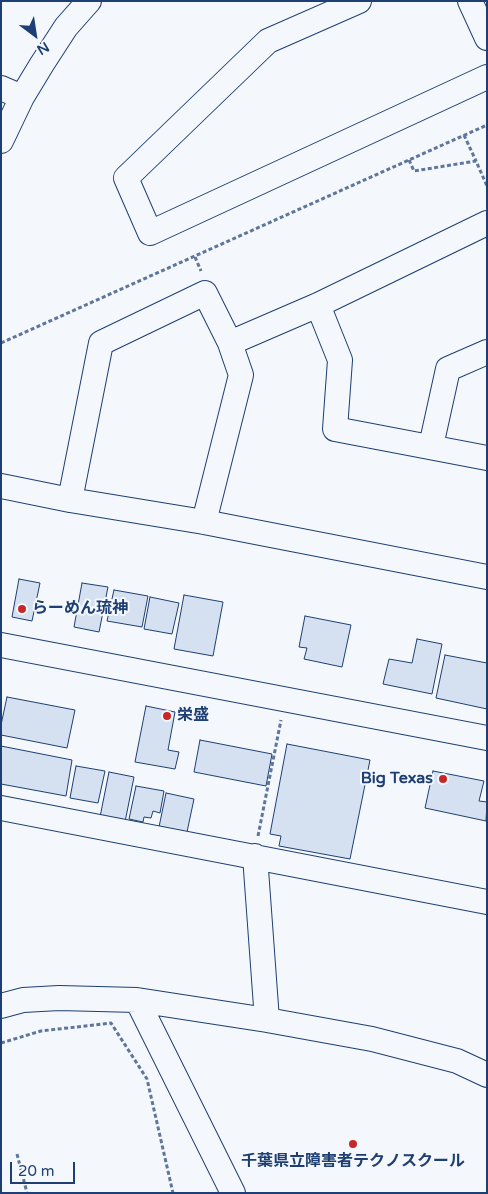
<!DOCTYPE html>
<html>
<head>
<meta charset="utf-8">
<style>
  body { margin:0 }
  #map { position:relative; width:488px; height:1194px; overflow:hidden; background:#f4f7fb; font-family:"Varela Round",sans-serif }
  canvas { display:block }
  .frame { position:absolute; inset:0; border:2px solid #1d3f73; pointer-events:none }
  .north { position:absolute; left:10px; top:10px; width:50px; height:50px; -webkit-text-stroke:4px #f4f7fb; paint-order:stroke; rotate:149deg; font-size:14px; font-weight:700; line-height:20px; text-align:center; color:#1d3f73 }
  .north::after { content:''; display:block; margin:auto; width:18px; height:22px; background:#1d3f73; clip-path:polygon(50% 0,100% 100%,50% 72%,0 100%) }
  .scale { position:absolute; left:10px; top:1162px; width:65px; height:22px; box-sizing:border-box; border:2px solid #1d3f73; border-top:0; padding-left:6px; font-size:15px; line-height:18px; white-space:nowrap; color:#1d3f73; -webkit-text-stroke:4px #f4f7fb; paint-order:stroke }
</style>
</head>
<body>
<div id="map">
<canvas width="488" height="1194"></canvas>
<div class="frame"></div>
<div class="north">N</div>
<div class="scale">20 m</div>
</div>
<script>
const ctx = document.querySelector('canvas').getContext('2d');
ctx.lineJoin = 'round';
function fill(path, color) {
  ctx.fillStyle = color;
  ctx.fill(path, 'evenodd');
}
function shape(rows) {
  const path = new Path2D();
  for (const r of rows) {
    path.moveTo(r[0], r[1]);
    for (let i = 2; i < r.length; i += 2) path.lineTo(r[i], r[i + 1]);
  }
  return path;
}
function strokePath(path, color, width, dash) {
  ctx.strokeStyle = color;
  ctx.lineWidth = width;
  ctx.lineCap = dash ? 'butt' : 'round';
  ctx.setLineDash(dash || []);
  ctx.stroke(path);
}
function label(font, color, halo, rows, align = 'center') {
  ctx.font = font + ' "Varela Round","Noto Sans JP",sans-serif';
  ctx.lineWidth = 4;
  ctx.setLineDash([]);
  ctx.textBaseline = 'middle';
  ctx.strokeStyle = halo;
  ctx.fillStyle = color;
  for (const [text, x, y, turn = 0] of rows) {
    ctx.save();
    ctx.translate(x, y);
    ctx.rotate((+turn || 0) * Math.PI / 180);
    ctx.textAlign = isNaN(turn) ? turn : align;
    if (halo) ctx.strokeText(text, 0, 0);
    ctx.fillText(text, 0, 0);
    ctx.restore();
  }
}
const building = shape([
  [19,579,40,583,32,621,12,617,19,579],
  [82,583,108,587,99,632,74,627,82,583],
  [114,590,148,596,142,627,107,621,114,590],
  [184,595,223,602,213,656,174,649,184,595],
  [150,597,179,603,172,634,144,629,150,597],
  [305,616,351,625,342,667,304,659,307,648,299,647,305,616],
  [417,639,442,644,432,694,383,684,389,659,412,663,417,639],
  [445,655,487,663,487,709,436,698,445,655],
  [7,697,75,710,67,748,1,735,1,725,7,697],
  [146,706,175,712,168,750,179,752,175,769,135,762,146,706],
  [200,740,272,754,266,786,194,772,200,740],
  [287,744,370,760,350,859,279,846,281,836,270,834,287,744],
  [1,746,72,760,66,796,1,784,1,746],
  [76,766,105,771,98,803,70,798,76,766],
  [433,771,484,781,479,801,487,802,486,821,425,808,433,771],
  [109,772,134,777,125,822,100,817,109,772],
  [136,786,164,791,160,813,153,811,151,818,144,817,143,822,129,819,136,786],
  [166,793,194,799,187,832,159,827,166,793]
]);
fill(building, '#d5e0f0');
strokePath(building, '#1d3f73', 1);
const minor = shape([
  [359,1,268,41,126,178,150,233,487,77],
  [470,1,487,38],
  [1,88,22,97],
  [1,141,22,97,42,64,66,27,89,1],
  [318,305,340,360,335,429,487,458],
  [431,446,448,369,487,352],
  [1,486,70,500,204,522,487,577],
  [70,500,101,343,205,293,230,343],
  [204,522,241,375,230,343,318,305,487,223],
  [1,645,487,738],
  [1,808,487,902],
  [255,856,267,1020],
  [137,1000,233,1193],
  [1,1006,23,1000,59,998,137,1000,267,1020,372,1039,457,1061,487,1075]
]);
strokePath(minor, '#1d3f73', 26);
strokePath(shape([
  [464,135,476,161],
  [409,160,414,171,476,161,487,186],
  [195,257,201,271],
  [1,343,487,125],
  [258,836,281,720],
  [1,1043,41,1031,111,1023,147,1079,173,1193],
  [17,1154,27,1193]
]), '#5e769c', 3, [4, 2.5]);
strokePath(minor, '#f4f7fb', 24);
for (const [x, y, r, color] of [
  [22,609,5,"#c62828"],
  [167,716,5,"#c62828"],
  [443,779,5,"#c62828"],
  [353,1144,5,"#c62828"]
]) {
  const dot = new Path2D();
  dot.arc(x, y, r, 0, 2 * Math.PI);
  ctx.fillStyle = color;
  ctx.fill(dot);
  strokePath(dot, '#f4f7fb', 2);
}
label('bold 16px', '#1d3f73', '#f4f7fb', [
  ["らーめん琉神",32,609],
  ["栄盛",177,716],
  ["Big Texas",433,779,"right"],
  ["千葉県立障害者テクノスクール",353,1162,"center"]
], 'left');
</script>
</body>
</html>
